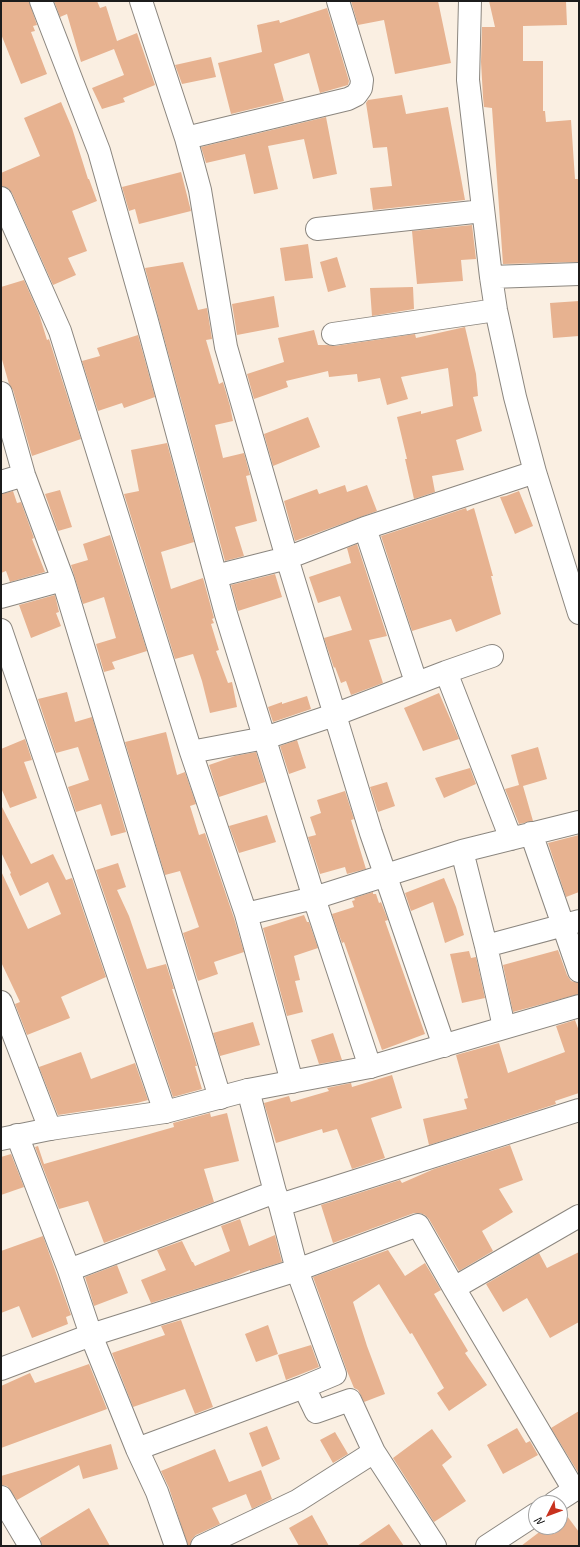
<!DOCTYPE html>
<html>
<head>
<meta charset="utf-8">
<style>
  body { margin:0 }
  #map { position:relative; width:580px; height:1547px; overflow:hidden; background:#faefe2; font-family:Caveat,sans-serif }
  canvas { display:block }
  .frame { position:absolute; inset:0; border:2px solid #1c1c1c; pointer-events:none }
  .north { position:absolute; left:528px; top:1495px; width:40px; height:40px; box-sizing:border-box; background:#fff; border:1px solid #a4a4a4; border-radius:50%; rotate:228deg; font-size:11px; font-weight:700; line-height:16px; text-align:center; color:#1c1c1c }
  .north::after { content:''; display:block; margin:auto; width:14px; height:18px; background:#c8321e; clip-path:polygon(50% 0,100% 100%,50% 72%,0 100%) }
</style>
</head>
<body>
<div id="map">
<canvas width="580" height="1547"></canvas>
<div class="frame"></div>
<div class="north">N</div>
</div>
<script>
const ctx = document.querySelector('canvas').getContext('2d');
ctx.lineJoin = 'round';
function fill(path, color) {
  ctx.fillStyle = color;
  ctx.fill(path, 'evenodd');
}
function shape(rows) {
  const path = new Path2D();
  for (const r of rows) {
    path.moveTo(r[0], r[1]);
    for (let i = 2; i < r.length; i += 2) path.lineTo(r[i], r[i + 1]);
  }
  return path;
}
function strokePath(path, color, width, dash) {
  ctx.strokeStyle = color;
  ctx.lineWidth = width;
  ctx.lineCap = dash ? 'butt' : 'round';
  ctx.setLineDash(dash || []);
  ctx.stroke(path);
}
fill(shape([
  [1,1,29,1,37,25,33,26,35,31,31,32,47,74,21,84,1,34],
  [54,1,97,1,100,8,106,6,117,41,137,33,155,85,123,98,125,102,102,109,92,88,124,75,114,49,81,62,67,14,60,17],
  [351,1,438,1,451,63,395,74,384,20,358,25],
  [489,1,566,1,567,25,523,26,523,61,543,61,543,111,545,111,546,122,571,120,575,179,579,179,579,262,503,264,492,108,484,107,483,97,481,62,482,27,495,27],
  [327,8,349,81,348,85,320,93,309,53,274,64,284,101,231,114,218,63,262,52,257,25,279,20,280,23],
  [211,57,216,77,182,84,175,65],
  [402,95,406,114,448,107,465,200,373,210,370,188,392,186,387,147,373,148,366,103,368,100],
  [61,102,72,128,88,179,89,179,97,201,72,211,87,251,68,258,76,275,53,285,12,193,8,188,1,186,1,173,40,156,24,118],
  [326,117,337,174,313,179,304,139,268,146,278,189,254,194,245,154,206,163,201,147],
  [181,172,191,211,139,224,135,209,129,211,122,187],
  [472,225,476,259,461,260,463,281,417,284,412,231],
  [308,244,313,278,285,281,280,248],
  [337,257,346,287,328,292,320,262],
  [183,262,198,310,207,308,212,339,206,340,219,384,223,382,230,406,233,421,215,425,223,458,244,453,250,475,246,476,257,521,235,527,244,556,225,561,145,268],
  [24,280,39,314,47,340,49,339,81,439,32,456,13,390,9,384,1,356,1,287],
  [413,287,414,309,372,316,370,288],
  [274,296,279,327,237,335,232,304],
  [579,301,579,336,553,338,550,303],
  [465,327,476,374,478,396,473,397,482,431,456,440,464,470,432,476,435,492,414,499,405,459,407,459,397,417,421,411,421,414,453,406,448,368,401,377,408,399,387,405,380,378,358,382,357,374,329,377,328,371,286,381,288,387,254,399,247,374,284,362,278,338,314,330,318,345,327,345,335,346,415,334,416,338],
  [138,335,155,397,124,408,122,403,98,411,82,361,100,356,97,348],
  [308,417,320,447,273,466,264,434],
  [167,443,194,542,161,552,171,589,203,578,214,618,212,619,214,623,211,624,219,650,216,651,228,683,232,682,237,707,210,713,202,681,193,654,175,659,124,494,139,491,131,450],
  [345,485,347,492,367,485,377,511,295,541,284,501,317,489,319,494],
  [60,490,72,527,58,531,45,494],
  [13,491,17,503,21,502,34,538,32,539,45,572,10,582,6,571,1,573,1,494],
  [519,491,533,526,515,534,500,497,506,496],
  [466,508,467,511,474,508,493,576,491,576,501,614,456,632,451,619,412,631,381,536],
  [110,535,147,651,112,662,115,669,104,672,96,644,116,638,104,597,83,604,71,565,88,560,83,544],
  [357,544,387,636,369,640,383,683,351,695,346,681,341,683,335,667,334,668,324,638,352,630,340,596,318,603,309,577,351,563,347,548],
  [275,574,282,597,238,611,231,585],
  [55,595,59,612,56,613,61,626,31,638,19,605],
  [67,692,75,722,92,717,126,832,111,836,101,804,76,812,68,787,89,780,78,747,56,753,38,699],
  [439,693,459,739,423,751,404,708],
  [307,696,311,709,273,722,268,707,282,702,282,704],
  [166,732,177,775,185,772,196,804,190,806,199,835,205,833,234,918,244,952,214,962,218,974,198,981,183,933,199,927,180,871,165,875,125,742],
  [25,739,32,760,24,762,37,798,10,808,1,788,1,749],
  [297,740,306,768,289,774,280,746],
  [538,747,547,779,523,786,533,821,519,824,505,789,519,785,511,755],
  [256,752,265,782,219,797,209,765,235,756],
  [470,768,476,784,444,798,435,778],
  [387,782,395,806,378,812,370,787],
  [345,791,354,819,351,820,366,869,347,874,345,867,320,874,308,837,316,835,310,817,321,813,317,800],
  [1,805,31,864,53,854,66,880,72,878,106,977,61,997,70,1018,27,1035,15,1004,20,1002,1,962,1,871,28,929,61,914,48,882,20,896,10,874,11,873,1,852],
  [267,815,276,842,239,853,229,826],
  [579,835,579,892,566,897,548,843],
  [118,863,126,887,117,890,129,916,147,969,166,964,174,989,172,989,189,1040,197,1066,195,1066,202,1089,173,1097,96,870],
  [444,878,456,907,464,935,445,943,433,902,411,911,405,893],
  [373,892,373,894,376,894,379,903,381,902,388,920,385,921,425,1034,382,1050,344,942,342,943,332,914,354,907,352,901,355,900,354,898],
  [304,915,307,922,309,922,318,948,294,956,300,980,295,981,303,1012,287,1016,263,928],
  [558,950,567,975,571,981,579,983,579,994,513,1012,503,965],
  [469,951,471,958,476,957,485,998,462,1003,450,954],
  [575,1020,579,1031,579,1093,555,1101,556,1104,429,1145,423,1119,467,1109,464,1099,468,1098,456,1055,499,1043,508,1073,565,1052,556,1026],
  [253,1022,260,1045,220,1056,213,1033],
  [333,1033,342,1060,319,1064,311,1040],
  [81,1052,91,1079,135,1063,148,1100,137,1103,58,1115,39,1067],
  [392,1075,402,1108,371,1118,385,1158,352,1169,337,1129,323,1133,322,1129,276,1143,264,1103,289,1096,291,1102,329,1091,327,1088,351,1083,352,1087],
  [210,1113,211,1117,227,1113,239,1161,204,1169,214,1202,104,1243,88,1201,59,1209,35,1147,38,1146,44,1164,174,1127,173,1123],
  [510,1145,523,1180,499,1189,513,1212,482,1231,493,1251,459,1271,429,1219,425,1215,420,1213,414,1213,333,1243,321,1205,400,1180,402,1183,434,1169],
  [11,1154,24,1187,1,1195,1,1157],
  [240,1219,249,1246,275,1235,282,1262,250,1272,250,1270,231,1278,151,1303,141,1280,166,1270,157,1250,182,1241,192,1262,193,1262,195,1266,230,1251,221,1226],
  [43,1236,71,1315,66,1317,68,1324,32,1338,19,1306,1,1313,1,1251],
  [388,1250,405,1276,425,1263,441,1290,434,1294,468,1351,465,1353,487,1385,449,1411,437,1393,444,1388,412,1333,410,1334,379,1284,353,1302,367,1346,385,1394,364,1402,358,1390,354,1388,347,1371,313,1277],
  [579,1252,579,1322,550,1338,527,1298,503,1312,486,1284,539,1253,547,1268],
  [117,1265,128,1293,94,1306,85,1277],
  [181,1320,213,1407,195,1414,185,1389,133,1407,112,1353,165,1335,161,1326],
  [268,1325,278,1354,256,1362,245,1334],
  [311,1345,319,1367,286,1380,278,1355],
  [89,1364,107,1409,1,1448,1,1386,30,1373,35,1383],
  [579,1411,579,1474,551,1428],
  [267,1426,280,1459,262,1467,249,1433],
  [517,1428,526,1443,530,1441,538,1455,503,1474,487,1445],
  [432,1429,452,1457,442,1465,466,1501,434,1522,393,1458],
  [335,1432,348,1454,333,1463,320,1440],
  [111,1444,118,1469,83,1479,79,1465,17,1500,7,1486,1,1485,1,1476],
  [215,1449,229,1482,261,1470,272,1499,252,1509,246,1494,212,1508,220,1524,196,1535,192,1539,190,1546,188,1546,169,1488,161,1471],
  [89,1508,110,1546,42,1546,40,1538],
  [564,1512,579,1532,579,1546,521,1546,546,1527,560,1527,560,1514],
  [312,1515,329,1546,299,1546,289,1528],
  [389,1524,404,1546,357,1546]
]), '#e7b290');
const minor = shape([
  [41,1,99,151,147,321,226,614,314,898,370,1067],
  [141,1,186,138,200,190,226,347,287,558,371,833,444,1046],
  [470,1,468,80,491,277,496,310,515,397,535,472,579,613],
  [186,138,348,99,356,95,361,88,362,80,338,1],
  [1,198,60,331,191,752,246,914,292,1082],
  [317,229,483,211],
  [491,277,579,274],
  [333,334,496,310],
  [1,393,24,475,63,580,1,597],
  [1,482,24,475],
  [365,528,416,682],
  [216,576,287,558,365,528,535,472],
  [63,580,220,1098],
  [1,630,165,1112],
  [446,672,492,656],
  [191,752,265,738,334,715,446,672,511,839],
  [531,833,579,971],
  [462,851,486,946,504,1027],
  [246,914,314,898,462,851,579,822],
  [486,946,579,921],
  [1,1002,50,1129],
  [248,1090,275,1192,280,1205,297,1270,335,1374,304,1387],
  [17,1135,69,1270,91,1335,137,1449,157,1492,176,1546],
  [280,1205,579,1110],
  [69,1270,275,1192],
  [454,1288,579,1216],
  [1,1369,91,1335,297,1270,418,1225,454,1288,574,1490,554,1503],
  [137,1449,304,1387,316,1412,350,1400,374,1452,435,1546],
  [1,1497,30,1546],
  [202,1546,297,1501,374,1452],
  [487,1546,536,1514]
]);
const tertiary = shape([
  [1,1139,50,1129,165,1112,248,1090,370,1067,579,1006]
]);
strokePath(minor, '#8b867f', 24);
strokePath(tertiary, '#8b867f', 24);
strokePath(minor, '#fff', 22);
strokePath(tertiary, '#fff', 22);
</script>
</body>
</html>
